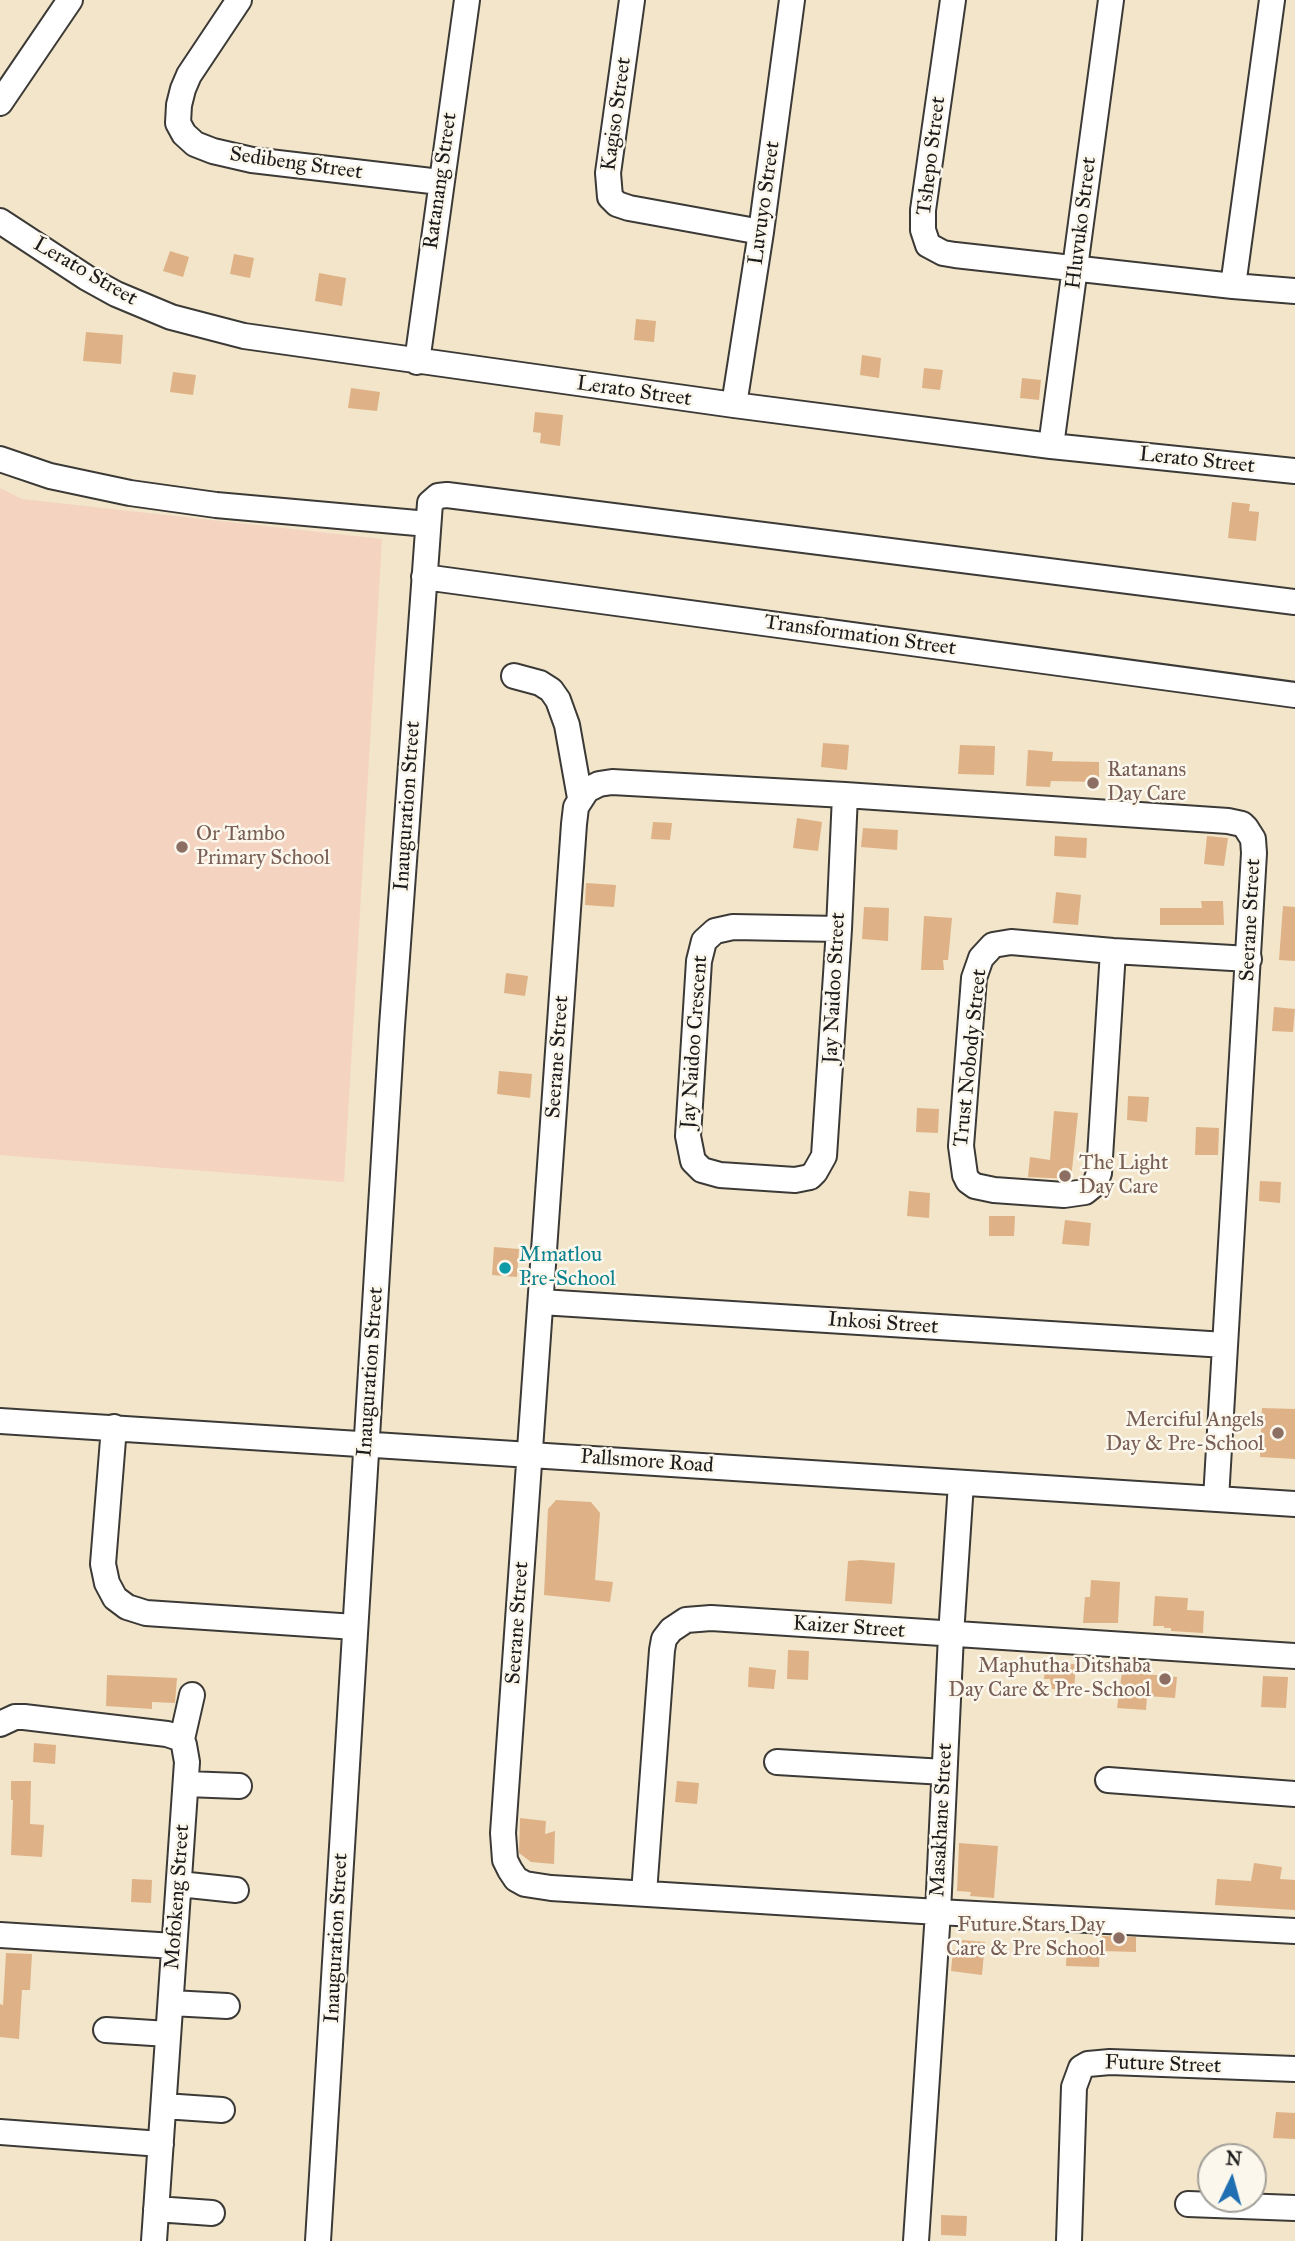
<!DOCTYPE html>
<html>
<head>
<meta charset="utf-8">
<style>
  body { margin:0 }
  #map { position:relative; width:1295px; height:2241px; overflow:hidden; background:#f2e5ca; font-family:"IM FELL Great Primer",serif }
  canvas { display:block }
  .north { position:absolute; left:1197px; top:2143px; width:70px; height:70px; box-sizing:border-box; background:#fbf7ec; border:2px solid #a29f99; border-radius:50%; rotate:5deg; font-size:19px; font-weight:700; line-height:28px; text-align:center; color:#1c1c1c }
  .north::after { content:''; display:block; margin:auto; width:24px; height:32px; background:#1f6fb2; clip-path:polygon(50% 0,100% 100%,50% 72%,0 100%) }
</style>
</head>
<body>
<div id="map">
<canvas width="1295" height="2241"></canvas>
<div class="north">N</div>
</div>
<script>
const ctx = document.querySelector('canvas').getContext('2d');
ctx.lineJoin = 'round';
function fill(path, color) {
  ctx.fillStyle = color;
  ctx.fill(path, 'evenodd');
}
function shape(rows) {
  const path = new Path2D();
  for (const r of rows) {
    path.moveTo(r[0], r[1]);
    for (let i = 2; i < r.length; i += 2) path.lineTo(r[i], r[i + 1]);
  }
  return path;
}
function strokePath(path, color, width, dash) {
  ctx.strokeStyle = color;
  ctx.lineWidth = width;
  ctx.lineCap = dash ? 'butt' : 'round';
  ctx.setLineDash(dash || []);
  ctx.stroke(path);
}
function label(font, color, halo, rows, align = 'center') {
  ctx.font = font + ' "IM FELL Great Primer",serif';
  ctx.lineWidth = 5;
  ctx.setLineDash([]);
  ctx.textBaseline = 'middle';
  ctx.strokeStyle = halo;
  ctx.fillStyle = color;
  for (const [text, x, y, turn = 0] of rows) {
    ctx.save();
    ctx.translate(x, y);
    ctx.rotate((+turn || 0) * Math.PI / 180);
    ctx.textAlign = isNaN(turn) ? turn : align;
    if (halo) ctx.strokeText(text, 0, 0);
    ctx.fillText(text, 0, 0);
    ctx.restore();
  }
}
fill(shape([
  [0,488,22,499,382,539,344,1182,0,1155]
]), '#f5d3c1');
fill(shape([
  [170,251,189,257,183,277,163,271],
  [234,254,254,258,250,278,230,274],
  [319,273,346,278,342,306,315,301],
  [636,319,656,321,654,342,634,340],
  [86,332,123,335,121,364,83,361],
  [862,355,881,358,879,378,860,375],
  [924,368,943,370,940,390,922,388],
  [173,372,196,375,193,395,170,392],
  [1022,378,1041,380,1039,400,1020,398],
  [351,388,380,392,377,411,348,408],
  [535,412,563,415,560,446,540,443,541,433,533,432],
  [1232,502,1250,504,1249,511,1259,512,1256,541,1228,538],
  [823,743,849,745,847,770,821,767],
  [960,745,995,746,994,775,958,774],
  [1028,750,1053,752,1052,761,1099,762,1099,782,1051,781,1050,787,1026,786],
  [797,818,822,822,818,851,793,848],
  [653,822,672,823,670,840,651,839],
  [863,828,898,830,897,850,861,847],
  [1055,836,1087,838,1086,858,1054,856],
  [1207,836,1228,838,1224,866,1204,864],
  [586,883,616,885,614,907,585,905],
  [1056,892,1081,895,1078,925,1053,923],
  [1201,901,1223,901,1224,925,1160,925,1160,908,1202,908],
  [1283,906,1295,907,1295,961,1279,960],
  [864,907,889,908,888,941,862,939],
  [924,916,952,918,948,960,943,960,944,970,921,970],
  [506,973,528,976,525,996,504,993],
  [1274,1007,1295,1009,1293,1032,1272,1031],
  [499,1071,532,1074,530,1098,497,1094],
  [1128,1096,1149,1097,1147,1122,1127,1120],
  [917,1108,939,1109,938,1133,916,1132],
  [1054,1111,1078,1113,1071,1179,1028,1177,1030,1157,1050,1160],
  [1196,1127,1219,1128,1218,1155,1195,1155],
  [1260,1181,1281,1182,1280,1203,1259,1201],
  [909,1191,930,1193,929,1218,907,1216],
  [989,1216,1015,1216,1014,1236,989,1236],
  [1065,1220,1091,1223,1089,1246,1062,1244],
  [494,1247,519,1249,517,1277,492,1275],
  [1262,1408,1295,1409,1295,1459,1260,1457],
  [556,1500,591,1502,600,1513,595,1580,613,1582,610,1602,544,1595,548,1509],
  [861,1560,895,1563,892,1604,845,1601,848,1561],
  [1091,1580,1120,1582,1118,1623,1083,1623,1085,1597,1090,1597],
  [1155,1596,1188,1598,1187,1610,1204,1611,1203,1633,1171,1631,1171,1628,1164,1628,1164,1626,1153,1626],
  [788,1650,809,1651,808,1680,787,1679],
  [1045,1663,1076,1664,1074,1690,1052,1689,1050,1679,1044,1679],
  [749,1667,776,1670,774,1689,748,1687],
  [1122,1672,1177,1677,1175,1698,1147,1696,1146,1710,1117,1708],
  [107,1675,177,1678,175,1703,152,1702,152,1709,106,1706],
  [1263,1676,1288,1677,1286,1708,1261,1707],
  [34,1743,56,1745,55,1764,33,1762],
  [11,1781,31,1781,30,1824,44,1825,42,1857,11,1855,13,1800,11,1800],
  [677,1781,699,1783,697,1804,675,1802],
  [520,1818,546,1821,545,1834,555,1831,554,1864,531,1862,519,1853],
  [959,1843,998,1846,994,1898,970,1896,971,1892,957,1891],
  [1254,1863,1282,1867,1280,1879,1295,1880,1295,1910,1215,1905,1217,1879,1251,1881],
  [132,1879,152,1880,151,1903,131,1902],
  [1102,1936,1136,1937,1136,1952,1101,1951],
  [962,1940,985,1942,982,1975,951,1971,953,1950,961,1950],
  [1067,1945,1100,1947,1099,1967,1066,1966],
  [6,1953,32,1954,30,1990,22,1990,19,2039,0,2037,0,2004,3,2005],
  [1276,2112,1295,2113,1295,2139,1273,2138],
  [941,2215,967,2216,966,2236,941,2235]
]), '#deb286');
const minor = shape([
  [239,0,189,75,183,89,179,105,178,123,184,134,195,144,213,151,252,160,440,182],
  [632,0,608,173,610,197,617,204,629,208,761,232],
  [953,0,923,210,923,230,928,245,943,253,955,255,1233,286,1295,291],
  [0,103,70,0],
  [0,221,87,278,116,294,171,317,244,336,734,405,1051,446,1295,471],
  [1233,286,1272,0],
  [417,362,467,0],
  [734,405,761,232,792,0],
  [1051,446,1111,0],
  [0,459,50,476,130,493,216,505,428,524],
  [424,577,1295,695],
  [514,676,540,683,551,690,558,700,567,725,580,798],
  [839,929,733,927,715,931,704,941,699,961,688,1136,693,1161,702,1170,720,1175,795,1180,810,1177,815,1172,824,1156,839,929,845,795],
  [1113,951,1099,1173,1095,1184,1085,1192,1064,1195,994,1190,975,1186,968,1181,965,1175,961,1146,974,978,981,958,993,945,1011,942,1113,951,1249,959],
  [541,1302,1225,1345],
  [0,1421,1295,1504],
  [114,1427,103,1564,107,1583,115,1598,127,1607,146,1613,355,1627],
  [1216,1499,1254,853,1253,839,1246,828,1242,824,1228,821,845,795,612,782,599,784,587,790,576,807,574,824,503,1833,505,1860,510,1870,516,1879,525,1884,551,1888,938,1912,1295,1931],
  [0,1724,15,1717,24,1717,167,1734,182,1739,184,1745,187,1762,154,2241],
  [182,1739,192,1695],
  [777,1762,944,1772],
  [1108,1780,1295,1794],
  [186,1784,239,1786],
  [179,1884,236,1890],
  [644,1893,662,1650,664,1639,671,1630,686,1620,711,1618,1295,1656],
  [0,1935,174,1946],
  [171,2003,227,2006],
  [106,2030,168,2034],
  [164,2106,222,2110],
  [0,2132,161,2144],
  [1188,2204,1295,2208],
  [156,2209,212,2213],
  [318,2241,392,1026,430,503,438,496,447,495,1295,602],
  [916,2241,938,1912,951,1635,961,1483],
  [1069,2241,1074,2087,1081,2068,1088,2064,1110,2062,1295,2069]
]);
strokePath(minor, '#3c3a36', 28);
strokePath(minor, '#fff', 24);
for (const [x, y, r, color] of [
  [1093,783,7,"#8d6e63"],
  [182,847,7,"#8d6e63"],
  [1065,1176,7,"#8d6e63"],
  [505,1268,7,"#0f9aa8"],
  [1278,1433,7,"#8d6e63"],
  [1165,1679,7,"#8d6e63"],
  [1119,1938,7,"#8d6e63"]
]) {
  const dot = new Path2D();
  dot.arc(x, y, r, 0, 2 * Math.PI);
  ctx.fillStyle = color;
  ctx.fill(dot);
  strokePath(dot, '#fbf7ec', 2.5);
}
label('21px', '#1c1c1c', '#fbf7ec', [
  ["Kagiso Street",617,114,-82],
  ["Tshepo Street",932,156,-83],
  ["Sedibeng Street",296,164,8],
  ["Ratanang Street",441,181,-82],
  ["Luvuyo Street",765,203,-82],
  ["Hluvuko Street",1082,223,-83],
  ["Lerato Street",85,272,30],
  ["Lerato Street",634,392,8],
  ["Lerato Street",1197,461,6],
  ["Transformation Street",860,636,8],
  ["Inauguration Street",408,806,-86],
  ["Seerane Street",1251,920,-87],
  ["Jay Naidoo Street",835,988,-87],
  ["Jay Naidoo Crescent",695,1042,-86],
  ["Seerane Street",558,1057,-86],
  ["Trust Nobody Street",971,1058,-84],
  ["Inkosi Street",883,1324,4],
  ["Inauguration Street",371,1372,-86],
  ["Pallsmore Road",647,1462,4],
  ["Seerane Street",518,1623,-86],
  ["Kaizer Street",849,1628,4],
  ["Masakhane Street",942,1820,-87],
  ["Mofokeng Street",178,1897,-86],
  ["Inauguration Street",337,1938,-87],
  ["Future Street",1163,2065,2]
]);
label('21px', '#785e54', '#fbf7ec', [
  ["Ratanans",1107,771],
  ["Day Care",1107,795],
  ["Or Tambo",196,835],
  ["Primary School",196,859],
  ["The Light",1079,1164],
  ["Day Care",1079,1188],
  ["Merciful Angels",1264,1421,"right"],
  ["Day & Pre-School",1264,1445,"right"],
  ["Maphutha Ditshaba",1151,1667,"right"],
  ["Day Care & Pre-School",1151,1691,"right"],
  ["Future Stars Day",1105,1926,"right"],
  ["Care & Pre School",1105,1950,"right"]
], 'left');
label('21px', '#0d838f', '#fbf7ec', [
  ["Mmatlou",519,1256],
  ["Pre-School",519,1280]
], 'left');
</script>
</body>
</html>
